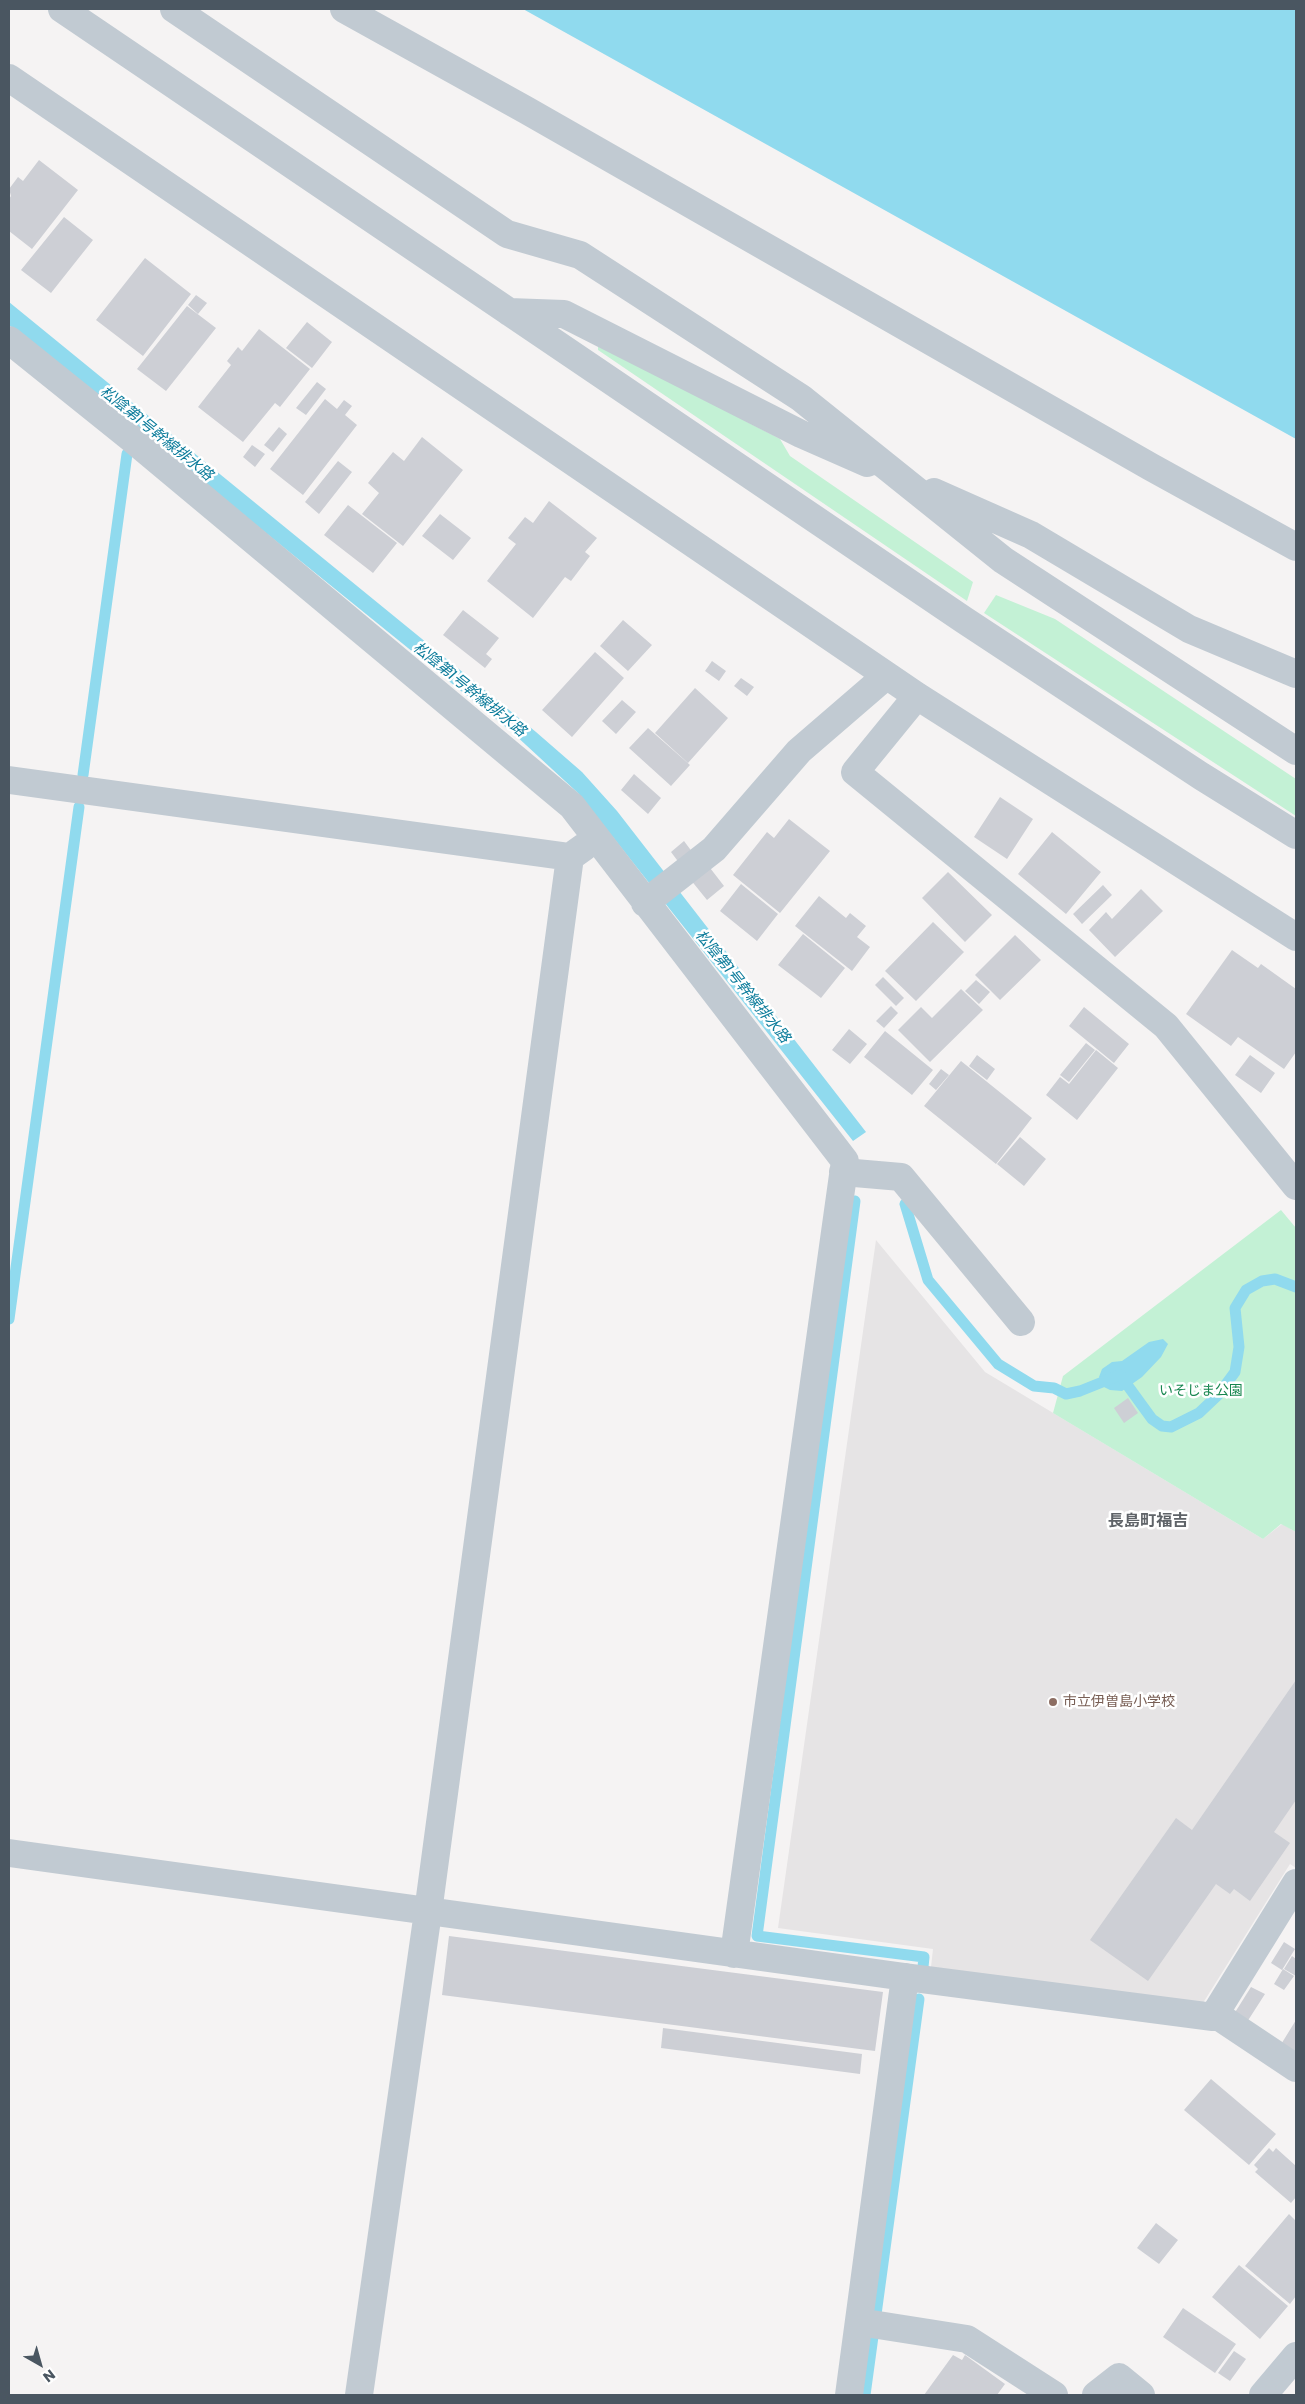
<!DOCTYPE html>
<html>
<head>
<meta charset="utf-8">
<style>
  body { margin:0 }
  #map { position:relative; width:1305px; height:2404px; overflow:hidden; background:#f5f3f3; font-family:Poppins,sans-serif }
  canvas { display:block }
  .frame { position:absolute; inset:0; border:10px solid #4a5661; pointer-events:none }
  .north { position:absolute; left:15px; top:2339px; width:50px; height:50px; -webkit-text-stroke:4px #fff; paint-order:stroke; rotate:142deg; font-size:14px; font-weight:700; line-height:20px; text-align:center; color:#4a5661 }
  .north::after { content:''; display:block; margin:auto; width:18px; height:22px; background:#4a5661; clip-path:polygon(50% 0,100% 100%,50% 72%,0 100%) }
</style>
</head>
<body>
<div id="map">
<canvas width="1305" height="2404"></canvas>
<div class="frame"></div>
<div class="north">N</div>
</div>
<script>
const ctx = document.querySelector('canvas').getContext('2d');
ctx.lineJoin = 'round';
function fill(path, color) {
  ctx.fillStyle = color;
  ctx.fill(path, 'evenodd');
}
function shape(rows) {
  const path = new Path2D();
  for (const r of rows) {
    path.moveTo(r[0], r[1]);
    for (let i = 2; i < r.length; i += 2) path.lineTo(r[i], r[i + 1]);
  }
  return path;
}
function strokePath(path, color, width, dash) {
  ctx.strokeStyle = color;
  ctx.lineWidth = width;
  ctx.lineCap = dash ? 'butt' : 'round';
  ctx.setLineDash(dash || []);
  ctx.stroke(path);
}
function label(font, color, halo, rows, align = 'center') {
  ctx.font = font + ' Poppins,"Noto Sans JP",sans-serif';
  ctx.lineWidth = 5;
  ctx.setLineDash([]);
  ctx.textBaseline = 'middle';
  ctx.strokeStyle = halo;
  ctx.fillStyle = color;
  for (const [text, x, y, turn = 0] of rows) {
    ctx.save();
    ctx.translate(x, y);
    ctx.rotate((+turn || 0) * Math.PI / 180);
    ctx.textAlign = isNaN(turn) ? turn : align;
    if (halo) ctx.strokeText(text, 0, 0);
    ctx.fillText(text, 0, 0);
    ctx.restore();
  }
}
fill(shape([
  [876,1240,985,1372,1263,1539,1282,1524,1296,1532,1296,1868,1290,1864,1203,2003,931,1967,933,1949,778,1928]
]), '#e6e4e5');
fill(shape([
  [598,344,780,439,790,456,973,582,967,601,598,350],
  [996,595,1055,619,1296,779,1296,816,984,613],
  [1281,1210,1296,1228,1296,1532,1281,1524,1263,1539,1053,1413,1063,1376]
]), '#c3f1d5');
fill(shape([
  [523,9,1296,9,1296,439],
  [9,302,536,732,582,772,617,811,866,1132,853,1141,578,793,513,733,9,325],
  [1163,1339,1168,1344,1161,1357,1142,1377,1122,1391,1110,1390,1104,1387,1099,1377,1102,1369,1112,1362,1122,1361,1149,1342]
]), '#90daee');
strokePath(shape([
  [83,775,127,454],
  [855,1201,757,1936,924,1957,923,1967],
  [905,1204,928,1280,998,1364,1034,1386,1054,1388,1066,1394,1080,1391,1120,1375,1152,1419,1162,1426,1171,1427,1199,1413,1218,1395,1235,1372,1239,1347,1235,1308,1246,1290,1262,1281,1275,1279,1296,1287],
  [9,1319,79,807],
  [865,2395,919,1999]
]), '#90daee', 11);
fill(shape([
  [39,160,78,190,32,249,9,231,9,199,11,196,9,189,18,177,23,181],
  [64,217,93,240,51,293,21,270],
  [145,258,191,294,143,356,96,320],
  [196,295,207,303,198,314,188,305],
  [187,306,216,328,166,391,137,369],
  [307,322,332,342,312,368,286,348],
  [259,329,310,369,280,407,275,403,243,442,198,407,231,365,227,361,238,347,242,351],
  [317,382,326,389,306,415,296,408],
  [325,399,337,409,344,400,352,406,345,415,357,425,303,495,270,469],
  [279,427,287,434,273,452,264,445],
  [422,437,463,470,403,546,362,514,379,493,368,483,393,452,404,461],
  [252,445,265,454,255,467,243,457],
  [338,461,352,472,319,514,305,502],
  [549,501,597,538,585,552,590,556,571,581,565,577,533,618,487,581,516,544,508,538,525,517,533,523],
  [348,505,397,543,373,573,324,535],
  [440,514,471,538,453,560,422,536],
  [463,610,499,638,486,654,492,659,485,668,443,635],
  [623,620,652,645,628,671,600,646],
  [595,652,624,678,572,737,542,710],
  [712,661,726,671,719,681,705,671],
  [741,678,754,687,747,696,734,686],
  [695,688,728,718,688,763,655,733],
  [622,700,636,712,616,734,602,721],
  [648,728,690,765,671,786,629,748],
  [634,774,661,798,648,814,621,790],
  [1000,797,1033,819,1007,859,974,837],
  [789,819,830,851,780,913,733,875,767,832,774,838],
  [1052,832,1101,872,1066,914,1018,874],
  [684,841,693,853,680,864,671,852],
  [707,864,724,886,707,900,690,879],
  [948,872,992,915,965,942,922,898],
  [741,884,778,914,757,941,720,911],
  [1103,885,1112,895,1082,924,1073,914],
  [1141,889,1163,911,1115,957,1089,930,1106,912,1112,919],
  [819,896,846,918,850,913,866,926,857,937,870,947,852,971,795,926],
  [933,922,964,952,916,1001,885,971],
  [803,934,845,968,821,998,778,965],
  [1015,935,1041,960,1000,1000,975,975],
  [1232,950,1258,968,1261,964,1296,989,1296,1052,1284,1069,1238,1037,1231,1046,1186,1014],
  [883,977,904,998,896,1006,875,985],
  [976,980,990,992,979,1004,965,991],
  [961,989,983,1010,930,1062,898,1030,921,1007,932,1018],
  [891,1006,898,1013,884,1028,876,1021],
  [1084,1007,1129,1044,1114,1063,1069,1026],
  [849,1029,867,1044,850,1064,832,1050],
  [885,1031,933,1070,912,1095,864,1057],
  [1086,1043,1095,1050,1069,1082,1060,1075],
  [1096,1050,1118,1068,1077,1120,1046,1095,1060,1077,1069,1084],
  [977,1055,995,1069,987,1080,969,1066],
  [1250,1055,1275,1073,1261,1093,1235,1075],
  [961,1061,1032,1118,996,1164,924,1106],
  [941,1069,949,1075,936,1090,929,1084],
  [1020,1137,1046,1159,1024,1186,997,1164],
  [1128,1398,1138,1413,1124,1423,1114,1408],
  [1296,1680,1296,1800,1274,1832,1290,1843,1250,1901,1234,1889,1230,1894,1216,1884,1148,1981,1090,1940,1176,1818,1192,1830],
  [449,1936,883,1992,875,2051,442,1995],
  [1284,1942,1295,1949,1282,1970,1271,1963],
  [1292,1956,1296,1959,1296,1976,1284,1969],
  [1283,1969,1294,1976,1284,1990,1274,1984],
  [1251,1987,1265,1994,1247,2022,1234,2014],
  [1296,2020,1296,2056,1280,2046],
  [663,2028,862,2054,860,2074,661,2048],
  [1211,2079,1276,2134,1249,2165,1184,2110],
  [1269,2148,1273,2152,1276,2148,1296,2166,1296,2197,1291,2203,1255,2172,1258,2169,1254,2165],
  [1289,2214,1296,2221,1296,2296,1290,2304,1245,2266],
  [1156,2223,1178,2240,1159,2264,1137,2248],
  [1239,2265,1288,2306,1260,2339,1212,2297],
  [1183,2308,1236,2344,1215,2373,1163,2337],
  [1234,2351,1246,2359,1230,2381,1218,2373],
  [953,2355,962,2360,965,2355,1005,2384,997,2395,924,2395]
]), '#cdcfd5');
strokePath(shape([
  [62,9,964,620,1201,776,1296,835],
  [174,9,507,234,580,255,801,398,1003,560,1296,751],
  [344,9,526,110,1151,467,1296,547],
  [9,78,917,696,1296,937],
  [509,312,564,314,801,434,867,463],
  [9,340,131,438,572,806,845,1161,734,1954],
  [934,492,1031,535,1189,629,1296,674],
  [917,696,855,772,1166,1026,1296,1186],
  [9,780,570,857,584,847],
  [645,903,714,849,799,751,886,676],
  [843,1172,901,1177,1021,1322],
  [9,1853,905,1977,1213,2017,1296,1883],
  [1215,2014,1296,2068],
  [859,2322,967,2339,1054,2395],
  [359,2395,428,1912,570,857],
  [849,2395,905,1977],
  [1096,2395,1119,2377,1141,2395],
  [1263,2395,1296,2356]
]), '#c1cad2', 28);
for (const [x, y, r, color] of [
  [1053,1702,5,"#8d6e63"]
]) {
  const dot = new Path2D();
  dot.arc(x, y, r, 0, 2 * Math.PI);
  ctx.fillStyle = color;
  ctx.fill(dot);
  strokePath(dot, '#fff', 2);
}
label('14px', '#17864f', '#fff', [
  ["いそじま公園",1201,1391]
]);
label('14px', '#785e54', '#fff', [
  ["市立伊曽島小学校",1063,1702]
], 'left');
label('italic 15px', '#0c7c9b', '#fff', [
  ["松陰第1号幹線排水路",156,434,39],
  ["松陰第1号幹線排水路",469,690,39],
  ["松陰第1号幹線排水路",742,987,51]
]);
label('bold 16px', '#5f6368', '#fff', [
  ["長島町福吉",1148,1522]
]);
</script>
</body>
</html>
